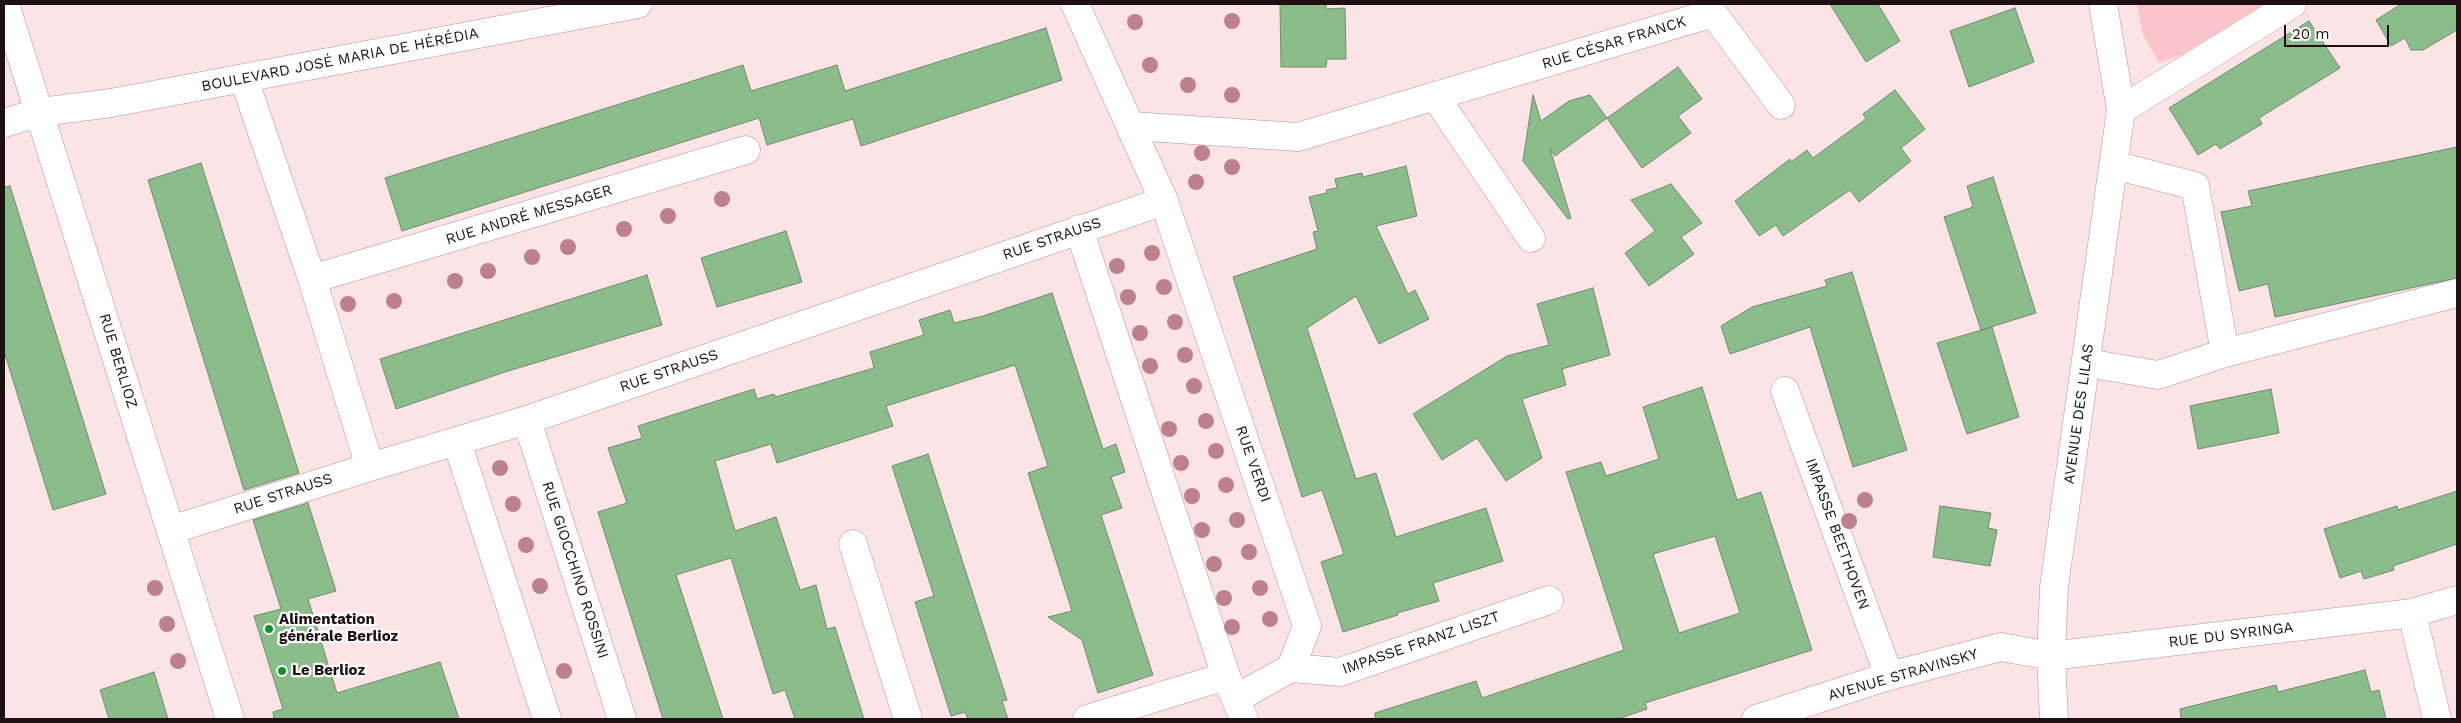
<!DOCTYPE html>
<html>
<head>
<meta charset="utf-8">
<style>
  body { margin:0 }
  #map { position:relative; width:2461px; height:723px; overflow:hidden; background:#fce3e5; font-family:"Work Sans",sans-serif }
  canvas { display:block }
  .frame { position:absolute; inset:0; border:5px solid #1e1012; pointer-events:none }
  .scale { position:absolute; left:2284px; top:25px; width:105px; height:22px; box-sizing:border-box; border:2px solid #1e1012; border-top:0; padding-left:6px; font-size:15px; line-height:18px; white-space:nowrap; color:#1e1012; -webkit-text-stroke:4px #fff; paint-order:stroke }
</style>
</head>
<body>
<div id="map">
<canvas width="2461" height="723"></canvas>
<div class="frame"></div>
<div class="scale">20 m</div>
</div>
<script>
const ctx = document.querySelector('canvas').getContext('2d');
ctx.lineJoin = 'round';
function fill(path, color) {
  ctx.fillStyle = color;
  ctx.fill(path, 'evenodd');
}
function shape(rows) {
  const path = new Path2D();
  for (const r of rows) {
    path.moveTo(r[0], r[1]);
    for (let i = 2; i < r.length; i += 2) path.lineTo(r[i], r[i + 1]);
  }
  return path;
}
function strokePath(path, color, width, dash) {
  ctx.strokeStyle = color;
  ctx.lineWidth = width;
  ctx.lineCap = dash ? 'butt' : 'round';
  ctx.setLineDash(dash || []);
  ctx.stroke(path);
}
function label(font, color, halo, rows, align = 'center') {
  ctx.font = font + ' "Work Sans",sans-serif';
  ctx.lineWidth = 4.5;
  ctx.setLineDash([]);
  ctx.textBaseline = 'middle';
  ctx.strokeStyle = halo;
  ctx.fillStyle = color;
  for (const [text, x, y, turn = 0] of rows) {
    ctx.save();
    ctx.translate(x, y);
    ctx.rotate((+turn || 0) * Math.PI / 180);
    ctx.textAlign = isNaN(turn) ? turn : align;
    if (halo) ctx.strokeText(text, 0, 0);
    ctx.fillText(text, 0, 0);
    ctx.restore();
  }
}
fill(shape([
  [2137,4,2264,4,2181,55,2159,63,2143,34]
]), '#fbc4c9');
const building = shape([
  [1280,4,1326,4,1326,9,1345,8,1346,59,1327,59,1326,67,1281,67,1280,4],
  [1830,4,1878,4,1900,41,1866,62,1830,4],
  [2401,4,2457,4,2457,30,2423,50,2411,50,2405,38,2391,46,2376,20,2401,4],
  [2015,8,2034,62,1969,87,1950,31,2015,8],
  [2309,21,2340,68,2259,118,2262,124,2220,149,2216,144,2198,155,2169,108,2309,21],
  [1046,28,1062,80,861,146,853,119,767,145,759,118,402,231,385,178,743,65,751,91,837,65,845,91,1046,28],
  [1678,67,1702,99,1678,116,1691,133,1642,168,1607,118,1678,67],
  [1895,90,1925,129,1901,148,1911,161,1859,202,1850,190,1783,236,1776,225,1759,236,1735,201,1790,159,1791,162,1807,150,1813,158,1866,119,1863,114,1895,90],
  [1533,95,1541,121,1569,101,1590,95,1607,118,1555,156,1550,149,1571,218,1568,219,1523,161,1533,95],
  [2457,147,2457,278,2275,317,2268,284,2239,291,2221,212,2252,206,2248,191,2457,147],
  [201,163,299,473,244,490,148,180,201,163],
  [1406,166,1417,216,1376,226,1408,294,1415,290,1429,319,1379,344,1356,296,1307,328,1356,479,1376,473,1396,537,1486,508,1503,561,1433,583,1439,601,1397,613,1398,615,1343,632,1321,562,1344,554,1322,490,1302,497,1233,277,1317,249,1313,232,1318,231,1309,197,1327,193,1326,190,1337,188,1335,179,1362,173,1363,177,1406,166],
  [1993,177,2036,313,1981,330,1944,217,1973,207,1967,186,1993,177],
  [1671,184,1702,223,1681,237,1694,254,1649,286,1625,253,1655,231,1631,200,1671,184],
  [10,186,106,494,53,510,4,351,4,187,10,186],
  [786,231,802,282,717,307,701,258,786,231],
  [1852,272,1907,450,1853,467,1810,327,1730,354,1721,326,1752,307,1827,286,1825,280,1852,272],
  [647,275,662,325,508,371,396,409,380,359,647,275],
  [1593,288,1610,355,1562,369,1566,385,1522,399,1542,458,1506,481,1477,438,1442,460,1413,414,1507,356,1549,345,1537,304,1593,288],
  [1052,293,1103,449,1116,444,1125,472,1111,477,1122,508,1101,515,1153,675,1098,693,1082,640,1048,617,1072,611,1028,473,1048,466,1015,365,886,406,893,426,824,448,777,463,771,444,715,461,735,531,776,517,800,590,816,585,827,629,835,627,864,719,795,719,785,690,773,694,731,558,676,575,723,719,663,719,598,512,627,503,608,448,642,438,638,426,754,389,757,399,774,394,775,397,874,368,870,352,924,335,919,320,950,310,954,323,983,316,1052,293],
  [1992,327,2019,417,1967,434,1937,343,1992,327],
  [1702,387,1737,500,1761,492,1812,650,1645,703,1647,709,1618,719,1375,719,1375,713,1476,681,1482,698,1624,650,1566,472,1601,462,1606,476,1659,459,1643,407,1702,387],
  [1715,536,1740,613,1679,633,1653,554,1715,536],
  [2271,389,2279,433,2198,449,2190,406,2271,389],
  [928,454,1007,700,1002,701,1008,719,968,719,965,712,951,716,915,602,934,596,892,466,928,454],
  [2457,491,2457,544,2393,566,2394,570,2364,579,2361,571,2340,578,2324,529,2397,506,2398,510,2457,491],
  [308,503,336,591,308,599,337,693,440,662,459,719,274,719,273,712,283,709,254,616,281,609,253,520,308,503],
  [1940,506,1991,513,1988,528,1997,530,1990,566,1933,557,1940,506],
  [2365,670,2371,692,2379,690,2386,719,2181,719,2180,709,2276,685,2278,692,2365,670],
  [154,672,168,719,109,719,100,690,154,672]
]);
fill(building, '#8bbd8a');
strokePath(building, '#728971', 1);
const minor = shape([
  [5,4,230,719],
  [1075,4,1164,201,1307,626,1291,668,1237,698],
  [244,79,312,279,370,467],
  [1435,96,1531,238],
  [2121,110,2292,4],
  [4,123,41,112,111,103,638,4],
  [1131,126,1298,137,1713,13,1781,105],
  [1079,229,1226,676,1244,719],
  [312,279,746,150],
  [2225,353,2457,293],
  [2087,363,2158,375,2225,353,2195,186,2114,165],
  [1785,391,1889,676],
  [527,420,622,719],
  [457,442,547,719],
  [171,530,370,467,527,420,1164,201],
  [853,544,908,719],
  [2412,613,2437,719],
  [1291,668,1340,672,1549,600],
  [1087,719,1226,676],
  [1756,719,1889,676,2001,647,2051,656,2412,613,2457,600],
  [2054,719,2051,656,2054,587,2121,110,2103,4]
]);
strokePath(minor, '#b69194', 29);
strokePath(minor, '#fff', 28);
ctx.fillStyle = '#bd818b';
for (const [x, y] of [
  [1232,21],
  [1135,22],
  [1150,65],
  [1188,85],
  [1232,95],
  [1202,153],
  [1232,167],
  [1196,182],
  [722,199],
  [668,216],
  [624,229],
  [568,247],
  [1152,253],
  [532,257],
  [1117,266],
  [488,271],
  [455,281],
  [1164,287],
  [1128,297],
  [394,301],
  [348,304],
  [1175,322],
  [1140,333],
  [1185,355],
  [1150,366],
  [1194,386],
  [1206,421],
  [1169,429],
  [1216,451],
  [1181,463],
  [500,468],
  [1226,485],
  [1192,496],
  [1865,500],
  [513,504],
  [1237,520],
  [1849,521],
  [1202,530],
  [526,545],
  [1249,552],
  [1214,564],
  [540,586],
  [155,588],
  [1260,588],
  [1224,598],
  [1270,619],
  [167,624],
  [1232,627],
  [178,661],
  [564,671]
]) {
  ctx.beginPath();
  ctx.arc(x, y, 8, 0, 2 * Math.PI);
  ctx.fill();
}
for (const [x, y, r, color] of [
  [269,629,5,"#159325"],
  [282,671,5,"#159325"]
]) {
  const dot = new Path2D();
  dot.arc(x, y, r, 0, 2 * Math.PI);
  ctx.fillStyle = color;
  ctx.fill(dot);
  strokePath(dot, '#fff', 2);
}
label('15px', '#1e1012', '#fff', [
  ["RUE CÉSAR FRANCK",1614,43,-17],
  ["BOULEVARD JOSÉ MARIA DE HÉRÉDIA",340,60,-11],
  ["RUE ANDRÉ MESSAGER",529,215,-17],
  ["RUE STRAUSS",1052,239,-19],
  ["RUE BERLIOZ",118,361,73],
  ["RUE STRAUSS",669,371,-19],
  ["AVENUE DES LILAS",2079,414,-82],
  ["RUE VERDI",1253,464,71],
  ["RUE STRAUSS",283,494,-18],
  ["IMPASSE BEETHOVEN",1837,534,70],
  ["RUE GIOCCHINO ROSSINI",575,570,72],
  ["RUE DU SYRINGA",2231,635,-7],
  ["IMPASSE FRANZ LISZT",1421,643,-19],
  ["AVENUE STRAVINSKY",1903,675,-16]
]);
label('bold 15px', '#1e1012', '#fff', [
  ["Alimentation",279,620],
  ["générale Berlioz",279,637],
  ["Le Berlioz",292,671]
], 'left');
</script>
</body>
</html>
